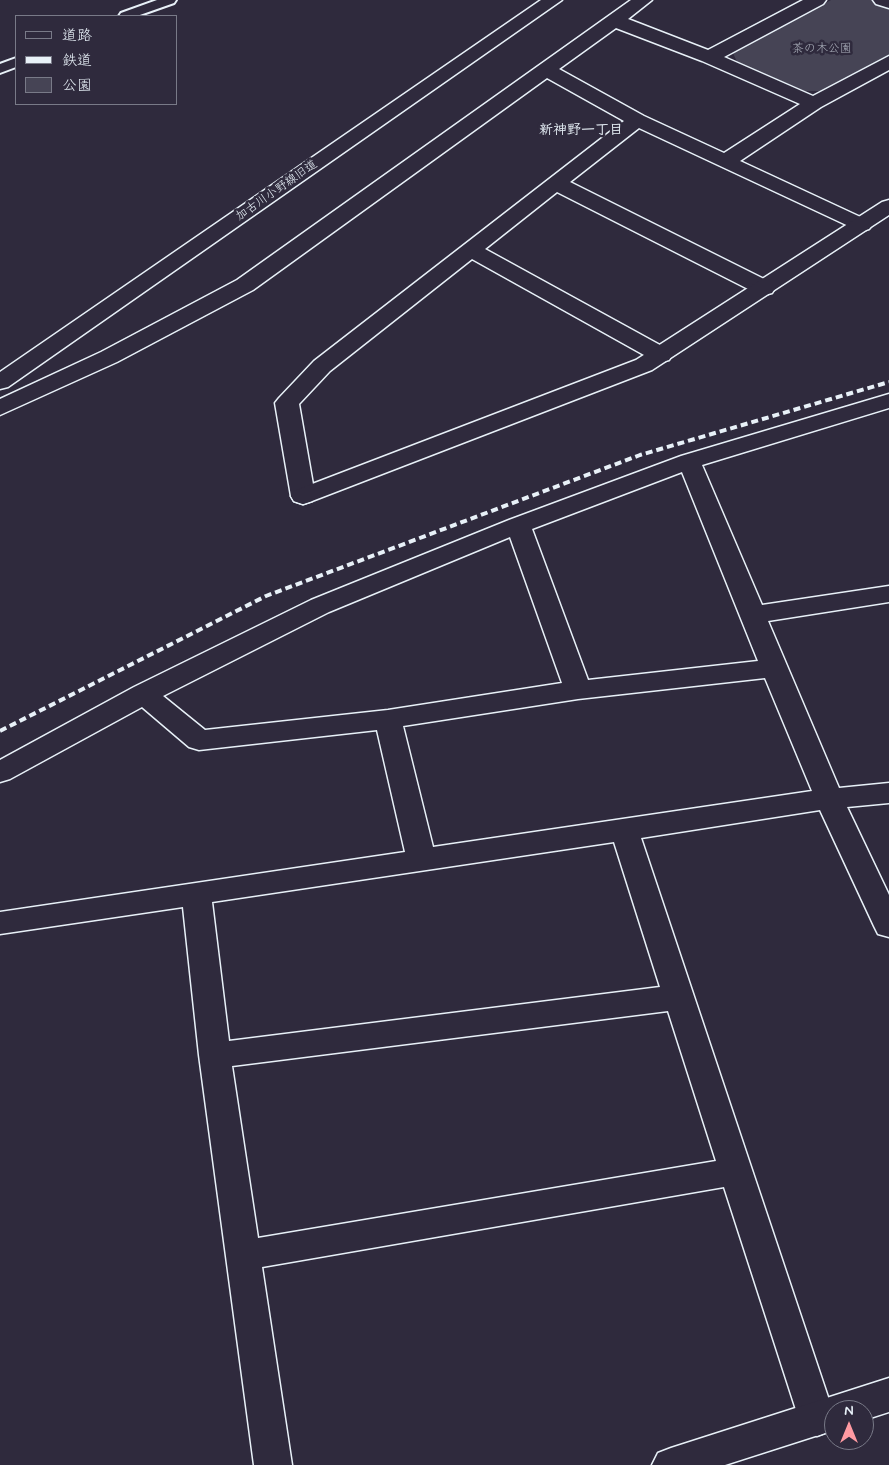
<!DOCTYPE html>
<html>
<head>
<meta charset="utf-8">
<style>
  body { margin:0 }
  #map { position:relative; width:889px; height:1465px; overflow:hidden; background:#2f2a3d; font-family:Mynerve,"Klee One",sans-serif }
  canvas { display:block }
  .legend { position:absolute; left:15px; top:15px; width:162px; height:90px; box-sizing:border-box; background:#2f2a3d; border:1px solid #797a88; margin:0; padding:6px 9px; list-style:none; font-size:15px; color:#e8f1f8 }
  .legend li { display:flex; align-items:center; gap:10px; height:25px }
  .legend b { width:25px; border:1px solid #797a88 }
  .north { position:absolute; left:824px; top:1400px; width:50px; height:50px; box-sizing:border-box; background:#2f2a3d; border:1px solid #797a88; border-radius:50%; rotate:0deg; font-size:14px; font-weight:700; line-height:20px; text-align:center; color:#e8f1f8 }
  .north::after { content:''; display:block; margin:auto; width:18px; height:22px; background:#ff9aa2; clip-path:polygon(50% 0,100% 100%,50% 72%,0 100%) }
</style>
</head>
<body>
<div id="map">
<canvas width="889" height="1465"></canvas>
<ul class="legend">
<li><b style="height:6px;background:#2f2a3d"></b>道路</li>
<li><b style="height:6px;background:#e8f1f8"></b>鉄道</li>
<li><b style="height:14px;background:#464455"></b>公園</li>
</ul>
<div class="north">N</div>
</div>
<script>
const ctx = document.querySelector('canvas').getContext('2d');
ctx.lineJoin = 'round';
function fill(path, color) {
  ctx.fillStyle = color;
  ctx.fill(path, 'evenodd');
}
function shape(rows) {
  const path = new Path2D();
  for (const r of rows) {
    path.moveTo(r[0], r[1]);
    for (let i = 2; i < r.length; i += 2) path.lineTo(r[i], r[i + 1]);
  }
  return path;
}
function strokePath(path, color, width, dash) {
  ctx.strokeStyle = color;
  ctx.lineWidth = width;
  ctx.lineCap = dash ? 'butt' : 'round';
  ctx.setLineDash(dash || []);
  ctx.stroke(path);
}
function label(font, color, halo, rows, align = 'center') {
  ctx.font = font + ' Mynerve,"Klee One",sans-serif';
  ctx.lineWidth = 5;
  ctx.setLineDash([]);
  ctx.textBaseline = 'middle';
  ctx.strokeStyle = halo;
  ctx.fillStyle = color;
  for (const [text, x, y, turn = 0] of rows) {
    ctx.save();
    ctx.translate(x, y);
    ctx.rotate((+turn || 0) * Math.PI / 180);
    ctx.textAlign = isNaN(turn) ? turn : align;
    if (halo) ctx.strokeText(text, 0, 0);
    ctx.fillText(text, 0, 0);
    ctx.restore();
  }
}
fill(shape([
  [831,0,876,0,889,5,889,56,826,91,805,91,737,62,733,53]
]), '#464455');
const service = shape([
  [157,0,176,0,174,3,137,16,119,16,121,13,157,0],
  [16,58,16,67,0,73,0,64,16,58]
]);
const minor = shape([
  [631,0,652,0,628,19,708,50,803,0,826,0,823,4,724,57,813,96,889,56,889,70,821,107,740,161,869,221,872,225,869,229,862,231,855,229,639,128,570,182,772,283,775,288,772,293,764,295,756,293,557,192,485,249,669,350,672,355,669,360,661,362,653,360,472,259,330,371,299,404,315,496,312,501,303,504,294,501,291,496,275,403,279,398,314,361,624,121,547,78,253,290,117,362,0,415,0,399,101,352,237,280,631,0],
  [616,28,702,61,800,104,724,153,644,116,559,69,616,28],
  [873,0,889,0,889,8,876,4,873,0],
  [889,394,889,408,702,465,762,605,889,586,889,602,768,621,839,788,889,783,889,803,847,807,889,895,889,937,878,934,874,926,820,810,641,838,834,1415,830,1431,817,1436,804,1431,799,1419,724,1187,262,1267,292,1465,254,1465,199,1055,183,907,0,934,0,912,405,852,377,730,199,750,189,747,142,707,10,779,0,782,0,760,134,687,311,600,509,520,681,456,889,394],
  [682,472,758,661,588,680,532,529,682,472],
  [510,537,562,683,388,710,205,730,163,696,329,612,510,537],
  [765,678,812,791,433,847,403,726,578,699,765,678],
  [614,842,660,987,229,1041,212,902,614,842],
  [668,1011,716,1161,258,1238,232,1066,668,1011]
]);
const tertiary = shape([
  [541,0,562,0,8,387,0,389,0,372,541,0],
  [889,200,889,215,652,370,312,501,303,504,294,501,291,496,294,491,636,360,882,202,889,200],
  [889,1378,889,1412,864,1420,864,1410,834,1410,834,1430,725,1465,652,1465,658,1453,671,1448,889,1378]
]);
strokePath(service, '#e8f1f8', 4);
strokePath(minor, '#e8f1f8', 3);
strokePath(tertiary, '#e8f1f8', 3);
fill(service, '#2f2a3d');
fill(minor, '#2f2a3d');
fill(tertiary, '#2f2a3d');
strokePath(shape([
  [0,731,266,596,640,455,889,382]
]), '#e8f1f8', 4, [7, 4]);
label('12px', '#afb4bf', '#2f2a3d', [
  ["茶の木公園",822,49]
]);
label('12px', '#e8f1f8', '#2f2a3d', [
  ["加古川小野線旧道",277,191,-35]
]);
label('bold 14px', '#e8f1f8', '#2f2a3d', [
  ["新神野一丁目",581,131]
]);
</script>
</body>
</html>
